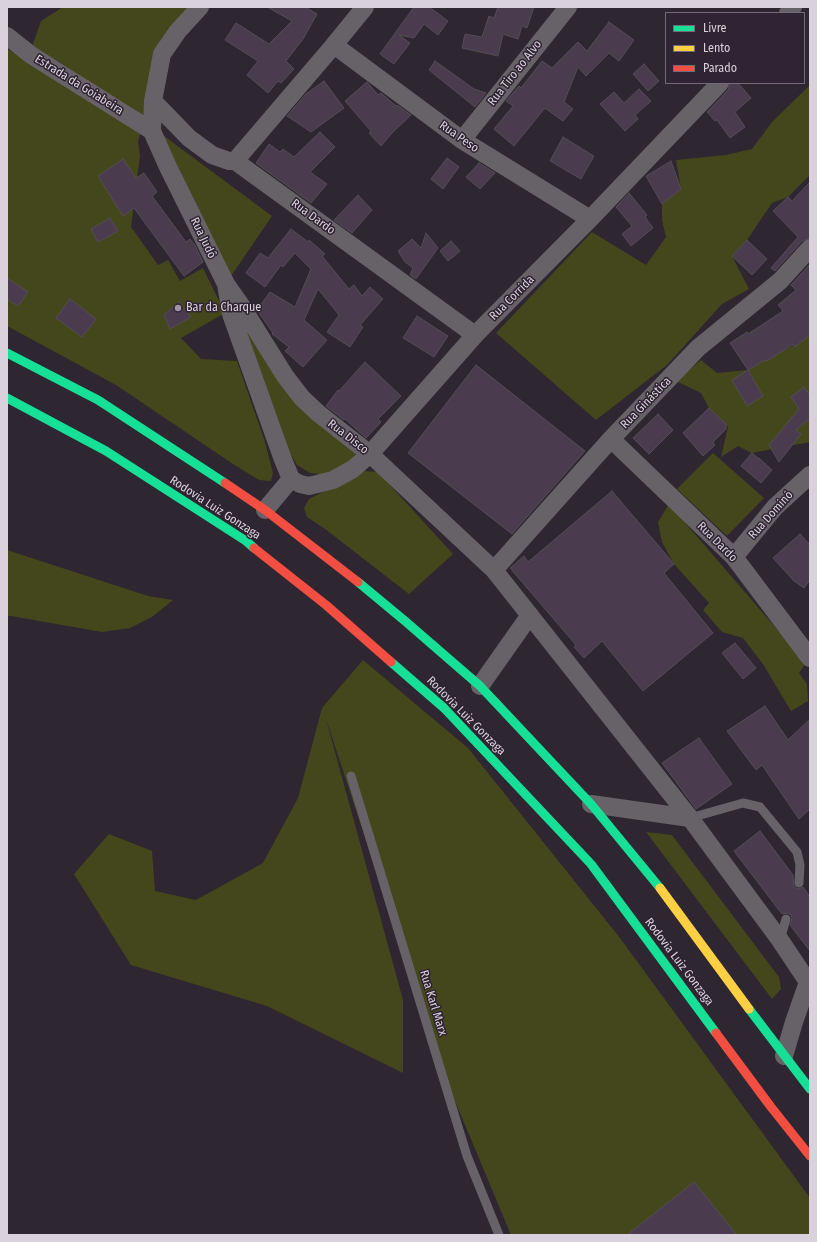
<!DOCTYPE html>
<html>
<head>
<meta charset="utf-8">
<style>
  body { margin:0 }
  #map { position:relative; width:817px; height:1242px; overflow:hidden; background:#2e2630; font-family:"Fira Sans Condensed",sans-serif }
  canvas { display:block }
  .frame { position:absolute; inset:0; border:8px solid #d9d1db; pointer-events:none }
  .legend { position:absolute; left:665px; top:12px; width:140px; height:72px; box-sizing:border-box; background:#302333; border:1px solid #746976; margin:0; padding:5px 7px; list-style:none; font-size:12px; color:#d9d1db }
  .legend li { display:flex; align-items:center; gap:8px; height:20px }
  .legend b { width:20px; border:1px solid #746976 }
</style>
</head>
<body>
<div id="map">
<canvas width="817" height="1242"></canvas>
<div class="frame"></div>
<ul class="legend">
<li><b style="height:5px;background:#16e098"></b>Livre</li>
<li><b style="height:5px;background:#ffcf43"></b>Lento</li>
<li><b style="height:5px;background:#f24e42"></b>Parado</li>
</ul>
</div>
<script>
const ctx = document.querySelector('canvas').getContext('2d');
ctx.lineJoin = 'round';
function fill(path, color) {
  ctx.fillStyle = color;
  ctx.fill(path, 'evenodd');
}
function shape(rows) {
  const path = new Path2D();
  for (const r of rows) {
    path.moveTo(r[0], r[1]);
    for (let i = 2; i < r.length; i += 2) path.lineTo(r[i], r[i + 1]);
  }
  return path;
}
function strokePath(path, color, width, dash) {
  ctx.strokeStyle = color;
  ctx.lineWidth = width;
  ctx.lineCap = dash ? 'butt' : 'round';
  ctx.setLineDash(dash || []);
  ctx.stroke(path);
}
function label(font, color, halo, rows, align = 'center') {
  ctx.font = font + ' "Fira Sans Condensed",sans-serif';
  ctx.lineWidth = 3;
  ctx.setLineDash([]);
  ctx.textBaseline = 'middle';
  ctx.strokeStyle = halo;
  ctx.fillStyle = color;
  for (const [text, x, y, turn = 0] of rows) {
    ctx.save();
    ctx.translate(x, y);
    ctx.rotate((+turn || 0) * Math.PI / 180);
    ctx.textAlign = isNaN(turn) ? turn : align;
    if (halo) ctx.strokeText(text, 0, 0);
    ctx.fillText(text, 0, 0);
    ctx.restore();
  }
}
fill(shape([
  [63,7,195,7,156,50,144,119,58,61,35,52,33,44,41,21],
  [7,49,44,68,141,130,138,142,140,155,131,227,158,265,168,260,180,281,203,268,225,313,181,338,201,359,237,361,265,442,273,473,271,481,259,480,233,464,116,385,7,326],
  [810,85,810,175,788,197,772,203,747,240,732,256,749,289,722,304,667,365,596,420,496,333,592,232,646,265,666,237,662,220,662,204,681,189,676,160,726,155,752,149,772,122],
  [156,130,272,216,229,279],
  [237,308,259,346,358,448,353,459,328,475,310,473,297,465,286,447],
  [810,333,810,442,752,453,738,446,721,457,728,427,709,408,701,393,676,381,701,360,717,373,748,370,765,360,805,339],
  [713,453,764,498,727,536,677,489],
  [364,471,378,472,453,554,409,594,325,529,307,517,304,508,309,499],
  [669,504,806,663,799,673,807,684,808,701,791,711,763,664,743,638,722,632,703,610,709,603,674,564,662,542,658,522],
  [7,550,148,596,173,600,152,617,130,628,102,632,11,616,7,616],
  [363,660,468,748,620,938,810,1198,810,1235,511,1235,440,1065,326,719,403,1000,403,1073,267,1006,131,965,74,874,109,834,152,851,155,891,196,900,263,863,298,798,322,708],
  [646,832,672,835,779,977,781,989,772,999]
]), '#43471b');
const building = shape([
  [267,7,305,7,317,14,303,39,286,61,294,69,281,83,278,81,268,93,247,75,258,61,225,40,236,23,269,44,292,21,267,7],
  [414,7,429,7,448,21,438,35,424,24,414,38,399,35,410,43,394,64,380,54,414,7],
  [498,7,534,7,527,28,522,26,518,39,503,34,498,56,462,48,465,34,482,37,489,16,494,18,498,7],
  [609,22,634,40,619,61,609,53,586,76,578,67,564,102,573,109,563,121,545,108,514,146,494,129,513,106,506,101,519,86,521,88,542,61,552,68,578,42,587,51,609,22],
  [435,61,474,89,486,93,475,107,429,70,435,61],
  [644,64,659,81,648,91,633,74,644,64],
  [324,81,344,108,311,132,287,116,306,94,324,81],
  [367,82,378,95,381,93,396,106,397,105,411,115,392,133,381,146,369,133,371,131,345,101,367,82],
  [730,83,738,83,751,98,735,112,745,127,730,138,717,120,715,121,707,112,728,90,730,83],
  [639,89,651,101,635,115,638,119,625,131,600,104,614,92,624,103,639,89],
  [320,132,335,147,310,172,327,184,311,203,256,163,269,144,280,152,283,149,294,157,320,132],
  [563,137,594,156,581,179,550,161,563,137],
  [447,158,459,167,443,189,431,179,447,158],
  [123,159,136,178,144,173,157,192,152,196,186,242,190,239,195,245,203,262,184,276,134,208,123,216,98,176,123,159],
  [671,161,681,189,662,204,646,176,671,161],
  [479,163,495,173,480,189,466,177,479,163],
  [810,182,810,238,802,241,775,271,771,268,798,237,773,211,788,197,792,201,810,182],
  [629,193,647,215,645,217,653,228,631,246,622,234,632,226,616,207,629,193],
  [358,195,372,210,352,233,334,220,358,195],
  [110,218,118,231,98,242,91,229,110,218],
  [291,229,308,242,309,240,325,254,322,256,349,289,354,285,362,296,370,287,383,299,360,325,363,327,350,347,327,332,339,315,318,289,304,320,327,340,303,367,285,351,289,347,272,334,273,333,257,310,270,292,295,307,311,269,295,253,283,267,281,265,265,287,246,273,260,253,268,258,291,229],
  [426,233,438,248,416,279,410,275,413,268,405,262,398,251,412,239,421,248,426,233],
  [747,240,767,259,752,275,732,256,747,240],
  [451,241,460,251,448,261,440,251,451,241],
  [810,264,810,335,795,347,793,344,767,361,765,360,748,370,730,343,747,332,748,334,783,311,778,305,796,290,791,285,810,264],
  [7,278,28,292,18,306,7,299,7,278],
  [70,299,96,319,82,337,56,318,70,299],
  [179,302,191,317,170,329,164,315,179,302],
  [417,316,448,336,434,357,403,338,417,316],
  [365,362,401,396,378,419,381,422,366,438,345,419,344,420,326,406,338,390,339,391,365,362],
  [476,365,585,451,512,534,408,453,476,365],
  [748,370,763,396,747,406,732,380,748,370],
  [804,387,810,395,810,423,808,420,796,430,801,434,779,462,769,445,799,409,791,397,804,387],
  [709,408,726,424,726,429,713,442,715,445,703,456,683,433,709,408],
  [658,414,673,430,649,454,633,438,658,414],
  [752,453,759,459,759,458,772,470,761,483,741,466,752,453],
  [612,491,674,564,664,573,713,633,643,691,602,641,584,658,574,647,576,645,510,568,524,556,528,562,612,491],
  [800,534,810,545,810,580,804,588,794,581,773,558,800,534],
  [735,643,756,668,743,679,722,653,735,643],
  [765,706,788,740,810,719,810,809,799,819,762,765,756,770,727,731,765,706],
  [699,738,732,784,696,809,662,763,699,738],
  [760,831,793,875,794,886,798,889,803,887,810,897,810,951,790,925,792,918,791,915,787,913,782,914,734,851,760,831],
  [694,1182,737,1235,627,1235,694,1182]
]);
fill(building, '#4a3c4e');
strokePath(building, '#534d55', 1);
strokePath(shape([
  [351,776,467,1156,499,1235],
  [690,818,743,803,760,807,797,852,800,865,799,883],
  [780,940,786,919]
]), '#676268', 9);
strokePath(shape([
  [200,7,178,31,162,54,153,101,152,131,168,167,226,284,231,314,282,457,291,479],
  [788,13,793,7],
  [7,36,31,55,152,131],
  [334,45,462,140,590,219],
  [153,101,189,138,212,155,229,161,235,161,475,335],
  [462,140,568,7],
  [235,161,334,45,365,7],
  [226,284,242,307,285,376,302,398,318,413,370,454,494,570,690,818,780,940,808,982],
  [611,439,734,557,810,658],
  [291,479,300,484,309,486,333,480,353,469,370,454,475,335,590,219,720,83],
  [265,510,291,479],
  [734,557,775,507,810,475],
  [494,570,611,439,698,348,780,281,810,248],
  [480,686,530,615],
  [591,804,690,818],
  [784,1056,794,1022,808,982,810,981]
]), '#676268', 18);
strokePath(shape([
  [7,353,98,400,225,483],
  [7,398,106,451,246,541,254,548],
  [358,582,405,621,480,686,591,804,660,888],
  [391,662,444,708,591,864,716,1033],
  [749,1009,810,1089]
]), '#16e098', 9);
strokePath(shape([
  [660,888,749,1009]
]), '#ffcf43', 9);
strokePath(shape([
  [225,483,265,510,358,582],
  [254,548,326,605,391,662],
  [716,1033,771,1107,810,1156]
]), '#f24e42', 9);
for (const [x, y, r, color] of [
  [178,308,4,"#9d959f"]
]) {
  const dot = new Path2D();
  dot.arc(x, y, r, 0, 2 * Math.PI);
  ctx.fillStyle = color;
  ctx.fill(dot);
  strokePath(dot, '#302333', 1.5);
}
label('12px', '#d9d1db', '#302333', [
  ["Rua Tiro ao Alvo",515,73,-52],
  ["Estrada da Goiabeira",79,85,32],
  ["Rua Peso",459,137,35],
  ["Rua Dardo",313,217,36],
  ["Rua Judô",203,238,64],
  ["Rua Corrida",512,298,-45],
  ["Rua Ginástica",646,403,-46],
  ["Rua Disco",348,437,38],
  ["Rodovia Luiz Gonzaga",215,508,33],
  ["Rua Dominó",771,515,-48],
  ["Rua Dardo",717,542,45],
  ["Rodovia Luiz Gonzaga",466,716,45],
  ["Rodovia Luiz Gonzaga",679,962,53],
  ["Rua Karl Marx",433,1003,73]
]);
label('12px', '#d9d1db', '#302333', [
  ["Bar da Charque",186,308]
], 'left');
</script>
</body>
</html>
